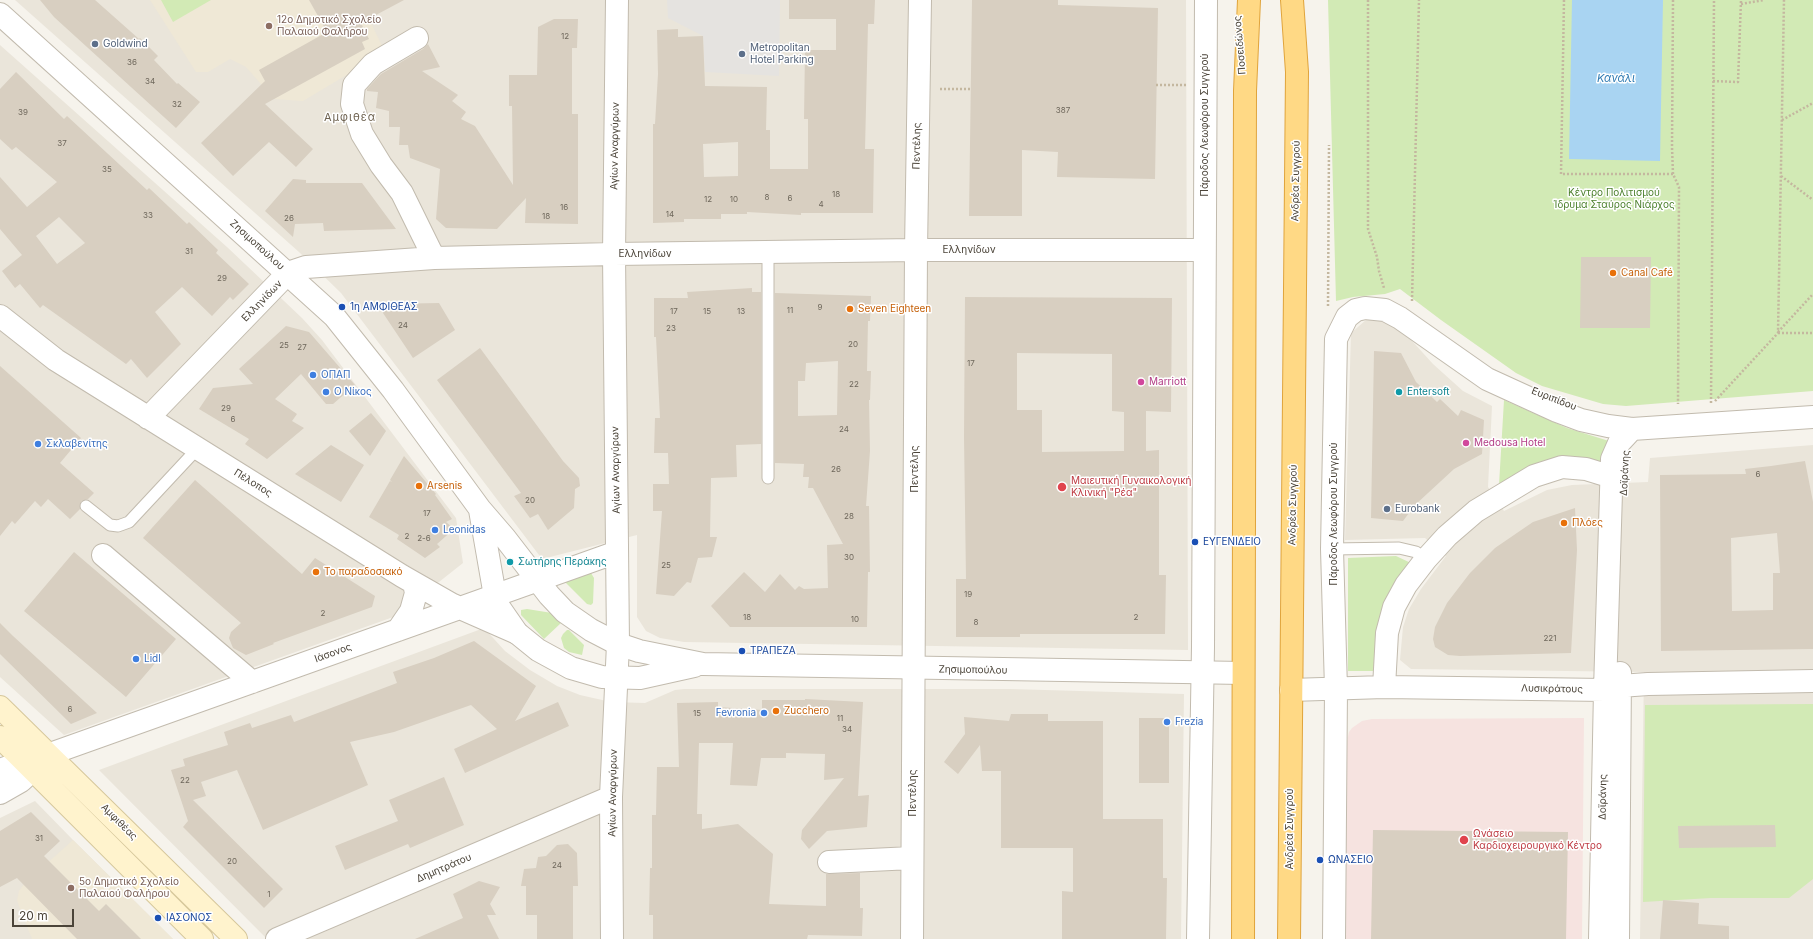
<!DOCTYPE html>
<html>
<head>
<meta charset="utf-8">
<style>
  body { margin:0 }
  #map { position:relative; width:1813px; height:939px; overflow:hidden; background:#f6f3ec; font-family:Inter,sans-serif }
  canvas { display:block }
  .scale { position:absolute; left:12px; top:909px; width:62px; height:18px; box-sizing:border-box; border:2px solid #4b4439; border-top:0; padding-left:5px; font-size:12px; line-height:14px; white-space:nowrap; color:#4b4439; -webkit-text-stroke:3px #fff; paint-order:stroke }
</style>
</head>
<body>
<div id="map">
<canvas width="1813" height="939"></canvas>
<div class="scale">20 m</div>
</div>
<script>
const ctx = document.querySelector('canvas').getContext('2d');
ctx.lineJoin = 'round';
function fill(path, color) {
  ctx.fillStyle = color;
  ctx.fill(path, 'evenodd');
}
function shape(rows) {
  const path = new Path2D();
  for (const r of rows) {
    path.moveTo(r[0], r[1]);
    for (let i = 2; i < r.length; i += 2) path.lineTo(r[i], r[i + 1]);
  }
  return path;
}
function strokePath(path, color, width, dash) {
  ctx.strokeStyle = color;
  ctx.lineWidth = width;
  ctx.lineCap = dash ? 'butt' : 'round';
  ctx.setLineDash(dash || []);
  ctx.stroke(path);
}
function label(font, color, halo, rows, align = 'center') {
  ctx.font = font + ' Inter,sans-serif';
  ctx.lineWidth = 3;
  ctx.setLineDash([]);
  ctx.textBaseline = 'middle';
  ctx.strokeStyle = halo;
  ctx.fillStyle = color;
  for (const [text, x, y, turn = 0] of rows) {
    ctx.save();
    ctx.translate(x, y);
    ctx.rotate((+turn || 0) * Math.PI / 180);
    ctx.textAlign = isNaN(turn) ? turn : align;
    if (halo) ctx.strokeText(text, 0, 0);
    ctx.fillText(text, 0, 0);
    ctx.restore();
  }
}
fill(shape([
  [15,0,1186,0,1188,650,684,642,660,638,646,631,637,617,637,535,542,559,341,293,299,252],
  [0,45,227,247,302,318,322,340,456,518,463,563,396,616,64,735,0,677],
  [1366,320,1385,320,1403,331,1433,364,1463,391,1492,406,1488,487,1504,511,1547,490,1572,485,1648,482,1650,458,1813,445,1813,939,1640,939,1644,672,1411,669,1400,660,1403,627,1409,609,1421,589,1446,556,1425,538,1345,540,1351,333],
  [484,628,505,651,530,670,557,686,580,695,611,702,645,703,675,690,684,689,1010,689,1184,694,1181,939,267,939,99,770],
  [35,801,73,840,173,939,0,939,0,818]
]), '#eae5da');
fill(shape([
  [150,0,360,0,385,52,303,101,274,99,246,67,230,59,208,72,196,72],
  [73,840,173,939,32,939,19,906,17,900,19,891,24,884]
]), '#efe8d6');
fill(shape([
  [1584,718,1582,939,1343,939,1347,741,1349,732,1352,728,1362,721,1372,719]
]), '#f6e3e0');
fill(shape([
  [161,0,211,0,173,22],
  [1328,0,1813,0,1813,391,1626,406,1603,404,1542,386,1516,373,1441,320,1400,289,1385,294,1353,297,1336,301],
  [1504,400,1567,428,1609,441,1604,466,1499,485],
  [1396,556,1413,564,1379,671,1348,671,1348,558],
  [591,573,594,578,593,603,591,605,587,604,565,582],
  [527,609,552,613,561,623,544,639,521,615,521,610],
  [567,630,569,630,584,645,582,655,569,652,564,648,561,638,563,634],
  [1813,704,1813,879,1789,898,1711,898,1643,902,1645,705]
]), '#d2eab5');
fill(shape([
  [667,0,780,0,779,76,705,72,703,36,668,18]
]), '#e5e3e0');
fill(shape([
  [1572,0,1663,0,1660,161,1569,159]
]), '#a9d4f2');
fill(shape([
  [40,0,95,0,139,39,140,38,158,56,154,60,177,84,178,83,200,102,176,128,54,17],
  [309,0,404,0,361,23,369,39,362,42,365,49,265,104,313,149,296,167,269,142,233,176,201,143,265,81,259,70,327,32],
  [789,0,875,0,874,24,868,24,865,149,874,149,873,213,801,213,801,215,747,212,747,214,721,214,721,219,684,219,684,222,653,223,653,124,655,124,658,74,657,30,678,29,678,37,703,36,705,86,767,87,766,130,770,130,770,169,808,169,808,119,804,119,805,50,836,50,836,19,789,19],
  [738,142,738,176,704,177,703,144],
  [972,0,1058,0,1058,5,1158,8,1155,179,1057,177,1058,152,1022,150,1022,216,969,216],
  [554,19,578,19,577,48,572,48,572,114,578,114,578,224,525,223,526,198,497,229,446,228,436,219,440,169,410,158,408,145,399,145,400,127,389,127,389,111,376,108,378,92,367,91,367,89,381,74,423,49,428,44,440,67,422,71,458,95,452,101,466,112,461,119,475,126,513,185,512,106,509,106,509,75,537,75,538,27],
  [16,72,64,119,67,116,147,190,149,188,187,224,189,222,218,250,216,253,249,284,233,300,230,297,212,316,182,287,155,312,181,344,147,378,131,359,126,364,43,305,40,308,20,284,15,288,2,271,22,255,0,229,0,177,27,207,57,182,16,147,12,150,0,139,0,89],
  [59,217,85,243,57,264,36,236],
  [293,179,306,180,306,183,362,183,396,229,324,231,323,223,295,224,293,237,265,211],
  [1581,257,1651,257,1650,328,1580,328],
  [752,288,752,292,761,292,761,444,736,445,737,477,711,478,710,537,717,537,712,557,698,558,691,583,687,582,674,596,656,594,662,511,653,511,653,484,669,484,668,453,654,453,655,418,660,418,656,337,654,337,654,298,688,298,687,292],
  [775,293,871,296,870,321,868,321,867,371,871,371,870,400,869,400,870,451,866,506,869,506,870,572,868,572,867,627,730,627,711,606,744,572,765,592,780,574,795,590,799,586,804,589,828,588,827,545,843,544,813,488,808,488,809,477,803,477,804,464,775,463],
  [838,361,837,415,798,416,798,381,805,381,806,363],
  [965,297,1172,298,1171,412,1146,411,1146,451,1159,450,1159,575,1166,575,1165,634,1020,634,1020,637,956,637,956,579,966,579,964,437],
  [1017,353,1112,354,1112,411,1124,412,1124,451,1042,452,1042,410,1017,410],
  [439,303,455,330,413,358,383,313,388,304],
  [286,326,309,332,355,385,333,404,326,404,301,374,275,399,297,414,292,421,304,428,267,459,245,444,249,439,199,409,213,388,253,384,239,369],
  [480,348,563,461,579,478,580,486,575,489,574,508,548,530,538,514,530,518,514,496,521,493,437,380],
  [1374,351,1401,353,1416,382,1437,402,1440,399,1458,416,1461,410,1484,420,1482,454,1454,469,1415,505,1403,521,1371,518],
  [0,366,81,438,60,463,94,493,88,499,81,501,80,509,70,519,48,499,41,507,35,501,15,524,12,521,0,536],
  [371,413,386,431,370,456,349,431],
  [331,445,364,465,341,502,295,474],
  [404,456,436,494,435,495,452,519,446,522,454,529,437,544,440,547,425,558,397,539,399,535,369,517,390,481,392,482,390,480],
  [1805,461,1813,502,1813,649,1661,651,1660,475,1746,474,1745,469,1771,466],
  [1777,533,1780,573,1773,573,1773,610,1732,611,1731,538],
  [195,480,302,574,315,558,375,596,372,607,273,643,274,644,246,655,233,648,229,638,231,632,241,623,143,538],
  [1575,508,1577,550,1571,653,1460,656,1448,655,1435,647,1433,639,1435,627,1447,603,1470,573,1495,548,1533,522],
  [74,552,176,639,126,697,24,611],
  [0,623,13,636,97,713,71,724,0,654],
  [474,641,536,686,515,721,558,702,569,726,465,773,454,749,497,729,471,705,394,732,350,742,368,785,263,830,237,770,201,782,206,796,193,800,283,889,264,908,183,827,188,821,171,770,185,766,183,759,228,745,224,732,250,723,252,728,291,715,294,722,397,683,393,672,434,658],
  [805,699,863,702,858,796,869,795,867,827,827,831,809,849,801,839,802,830,844,778,824,780,825,754,786,753,786,758,761,758,757,786,730,785,733,743,699,743,697,814,702,814,702,829,738,824,773,854,769,904,826,906,826,874,860,873,860,908,863,908,862,936,808,935,807,939,653,939,653,915,649,915,650,868,652,868,652,815,656,815,657,767,679,767,677,703,718,702,718,707,762,710,762,700,805,700],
  [1011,714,1048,714,1048,721,1103,721,1103,819,1163,819,1163,878,1167,878,1166,939,1062,939,1062,891,1073,892,1073,848,1001,848,1001,771,982,771,980,745,958,774,944,762,965,734,964,717,1009,721],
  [1139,718,1169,718,1169,783,1139,783],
  [444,777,464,825,410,848,408,844,345,870,335,846,398,821,389,800],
  [31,812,60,841,44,856,99,911,106,904,141,939,77,939,17,878,0,887,0,831],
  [1775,825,1776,847,1679,848,1678,826],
  [1373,830,1568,832,1566,939,1371,939],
  [568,844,577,853,578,886,573,886,573,939,537,939,537,915,526,915,526,886,521,886,524,869,536,868,538,857,546,856,557,845],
  [479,881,500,887,490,904,496,915,487,915,499,939,415,939,463,918,453,894],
  [1663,900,1699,903,1698,924,1729,926,1729,939,1660,939]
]), '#d8cfc1');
const service = shape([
  [768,478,768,253],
  [86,506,110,525,118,526,129,522,198,448],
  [1332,549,1399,548,1416,552,1426,559]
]);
const minor = shape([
  [417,38,373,64,354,85,352,104,362,134,381,165,402,193,434,258],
  [0,316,56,360,402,576,451,604,517,633],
  [148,418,288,273,306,267,434,258,614,254,916,250,1204,250],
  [103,555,252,682],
  [398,630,411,611,416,593,414,583],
  [1384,687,1387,633,1394,607,1406,585,1426,559,1447,536,1476,511,1534,476,1562,467,1586,469,1612,477],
  [1291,690,1384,687,1605,690,1620,686,1648,684,1813,681],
  [0,770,24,761,50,754,617,552],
  [0,793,21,781,47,757],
  [829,862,912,858],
  [277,939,611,797],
  [612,939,611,797,618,644,614,254,617,0],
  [912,939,916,250,920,0],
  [1198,939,1203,647,1206,0],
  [1334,939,1336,689,1332,549,1336,339,1347,317,1356,310,1365,308,1385,310,1400,318,1487,379,1557,411,1581,420,1608,426,1632,429,1813,417],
  [1600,939,1605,690,1612,459,1619,443,1632,429],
  [1618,939,1620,673]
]);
const tertiary = shape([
  [0,14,334,316,393,390,480,509,505,538,549,595,565,612,591,630,618,644,639,651,703,664,1243,673],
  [480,510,495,596,499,607,517,633,538,650,571,668,602,677,640,678,694,666]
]);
const secondary = shape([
  [0,707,236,939],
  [0,737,202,939]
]);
const trunk = shape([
  [1243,939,1245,91,1249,0],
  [1289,939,1297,72,1292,0]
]);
strokePath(service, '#c2bbae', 13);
strokePath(minor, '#c2bbae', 24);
strokePath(tertiary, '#c2bbae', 24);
strokePath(secondary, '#d6c79b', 24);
strokePath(trunk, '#e0a43c', 24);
strokePath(shape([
  [1368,0,1368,229,1377,257,1379,271,1384,288],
  [1564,0,1561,174,1673,174],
  [1673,0,1672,147,1673,174,1679,187,1678,404],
  [1741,4,1764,0],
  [1713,81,1738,82,1741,0],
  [1156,85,1186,85],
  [940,89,970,89],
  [1782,120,1813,103],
  [1781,176,1813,200],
  [1412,301,1419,0],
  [1328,306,1329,145],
  [1778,332,1813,294],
  [1778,333,1813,333],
  [1715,401,1778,333,1784,0],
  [1711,403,1714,0]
]), '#c4b79f', 2.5, [2, 2]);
strokePath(service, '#fff', 11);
strokePath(minor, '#fff', 22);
strokePath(tertiary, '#fff', 22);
strokePath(secondary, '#fff3cd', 22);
strokePath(trunk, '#ffd985', 22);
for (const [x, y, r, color] of [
  [269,26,4,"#8d6e63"],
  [95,44,4,"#5c6f8a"],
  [742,54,4,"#5c6f8a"],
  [1613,273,4,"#e8710a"],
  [342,307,4,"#1a4fb4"],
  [850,309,4,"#e8710a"],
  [313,375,4,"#3f7fe0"],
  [1141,382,4,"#d1479c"],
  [326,392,4,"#3f7fe0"],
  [1399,392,4,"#0f9aa8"],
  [1466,443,4,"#d1479c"],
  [38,444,4,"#3f7fe0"],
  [419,486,4,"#e8710a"],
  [1062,487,5,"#e0444e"],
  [1387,509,4,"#5c6f8a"],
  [1564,523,4,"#e8710a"],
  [435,530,4,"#3f7fe0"],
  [1195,542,4,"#1a4fb4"],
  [510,562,4,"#0f9aa8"],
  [316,572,4,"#e8710a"],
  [742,651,4,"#1a4fb4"],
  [136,659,4,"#3f7fe0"],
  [776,711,4,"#e8710a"],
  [764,713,4,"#3f7fe0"],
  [1167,722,4,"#3f7fe0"],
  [1464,840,5,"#e0444e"],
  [1320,860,4,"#1a4fb4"],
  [71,888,4,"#8d6e63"],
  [158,918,4,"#1a4fb4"]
]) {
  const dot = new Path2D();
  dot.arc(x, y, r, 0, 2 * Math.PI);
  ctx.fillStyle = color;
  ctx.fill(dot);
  strokePath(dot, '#fff', 1.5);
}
label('8px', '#6e675b', null, [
  ["12",565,37],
  ["36",132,63],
  ["34",150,82],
  ["32",177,105],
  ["387",1063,111],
  ["39",23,113],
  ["37",62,144],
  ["35",107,170],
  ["18",836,195],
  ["8",767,198],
  ["6",790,199],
  ["12",708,200],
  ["10",734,200],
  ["4",821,205],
  ["16",564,208],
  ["14",670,215],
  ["33",148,216],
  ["18",546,217],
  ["26",289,219],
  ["31",189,252],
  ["29",222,279],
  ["9",820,308],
  ["11",790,311],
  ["17",674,312],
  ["15",707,312],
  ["13",741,312],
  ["24",403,326],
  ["23",671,329],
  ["20",853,345],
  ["25",284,346],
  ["27",302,348],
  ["17",971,364],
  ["22",854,385],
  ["29",226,409],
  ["6",233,420],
  ["24",844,430],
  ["26",836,470],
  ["6",1758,475],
  ["20",530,501],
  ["17",427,514],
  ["28",849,517],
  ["2",407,537],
  ["2-6",424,539],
  ["30",849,558],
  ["25",666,566],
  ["19",968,595],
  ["2",323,614],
  ["18",747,618],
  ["2",1136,618],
  ["10",855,620],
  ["8",976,623],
  ["221",1550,639],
  ["6",70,710],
  ["15",697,714],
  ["11",840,719],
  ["34",847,730],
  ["22",185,781],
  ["31",39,839],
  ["20",232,862],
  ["24",557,866],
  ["1",269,895]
]);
label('10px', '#785e54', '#fff', [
  ["12ο Δημοτικό Σχολείο",277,20],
  ["Παλαιού Φαλήρου",277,32],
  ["5ο Δημοτικό Σχολείο",79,882],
  ["Παλαιού Φαλήρου",79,894]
], 'left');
label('10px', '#4e5e75', '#fff', [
  ["Goldwind",103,44],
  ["Metropolitan",750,48],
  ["Hotel Parking",750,60],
  ["Eurobank",1395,509]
], 'left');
label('10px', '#4b4439', '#fff', [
  ["Ποσειδώνος",1240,45,-95],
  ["Πάροδος Λεωφόρου Συγγρού",1205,125,-90],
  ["Αγίων Αναργύρων",615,146,-89],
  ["Πεντέλης",917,146,-89],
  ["Ανδρέα Συγγρού",1296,181,-89],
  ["Ζησιμοπούλου",257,245,42],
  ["Ελληνίδων",969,250],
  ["Ελληνίδων",645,254],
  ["Ελληνίδων",262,301,-46],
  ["Ευριπίδου",1554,399,21],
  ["Πεντέλης",915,469,-90],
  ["Αγίων Αναργύρων",616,470,-91],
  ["Δοϊράνης",1625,473,-87],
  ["Πέλοπος",253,483,32],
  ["Ανδρέα Συγγρού",1293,505,-89],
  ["Πάροδος Λεωφόρου Συγγρού",1334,514,-90],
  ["Ιάσονος",333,653,-20],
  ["Ζησιμοπούλου",973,670,1],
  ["Λυσικράτους",1552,689,1],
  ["Αγίων Αναργύρων",613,793,-89],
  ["Πεντέλης",913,793,-90],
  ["Δοϊράνης",1603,797,-89],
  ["Αμφιθέας",119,822,45],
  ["Ανδρέα Συγγρού",1290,829,-90],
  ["Δημητράτου",444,868,-23]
]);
label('10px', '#4a7f2a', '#fff', [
  ["Κέντρο Πολιτισμού",1614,193],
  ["Ίδρυμα Σταύρος Νιάρχος",1614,205]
]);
label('10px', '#c56008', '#fff', [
  ["Canal Café",1621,273],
  ["Seven Eighteen",858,309],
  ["Arsenis",427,486],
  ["Πλόες",1572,523],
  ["Το παραδοσιακό",324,572],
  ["Zucchero",784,711]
], 'left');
label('10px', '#164399', '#fff', [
  ["1η ΑΜΦΙΘΕΑΣ",350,307],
  ["ΕΥΓΕΝΙΔΕΙΟ",1203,542],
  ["ΤΡΑΠΕΖΑ",750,651],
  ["ΩΝΑΣΕΙΟ",1328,860],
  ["ΙΑΣΟΝΟΣ",166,918]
], 'left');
label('10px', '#366cbe', '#fff', [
  ["ΟΠΑΠ",321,375],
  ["Ο Νίκος",334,392],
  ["Σκλαβενίτης",46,444],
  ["Leonidas",443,530],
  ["Lidl",144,659],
  ["Fevronia",756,713,"right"],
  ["Frezia",1175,722]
], 'left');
label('10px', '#b23c85', '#fff', [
  ["Marriott",1149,382],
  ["Medousa Hotel",1474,443]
], 'left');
label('10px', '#0d838f', '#fff', [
  ["Entersoft",1407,392],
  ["Σωτήρης Περάκης",518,562]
], 'left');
label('10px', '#be3a42', '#fff', [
  ["Μαιευτική Γυναικολογική",1071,481],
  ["Κλινική \"Ρέα\"",1071,493],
  ["Ωνάσειο",1473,834],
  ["Καρδιοχειρουργικό Κέντρο",1473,846]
], 'left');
label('italic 11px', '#2e7ab2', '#fff', [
  ["Κανάλι",1616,79]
]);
ctx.letterSpacing = '1px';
label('11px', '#6e6250', '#fff', [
  ["Αμφιθέα",350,118]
]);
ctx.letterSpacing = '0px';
</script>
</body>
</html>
